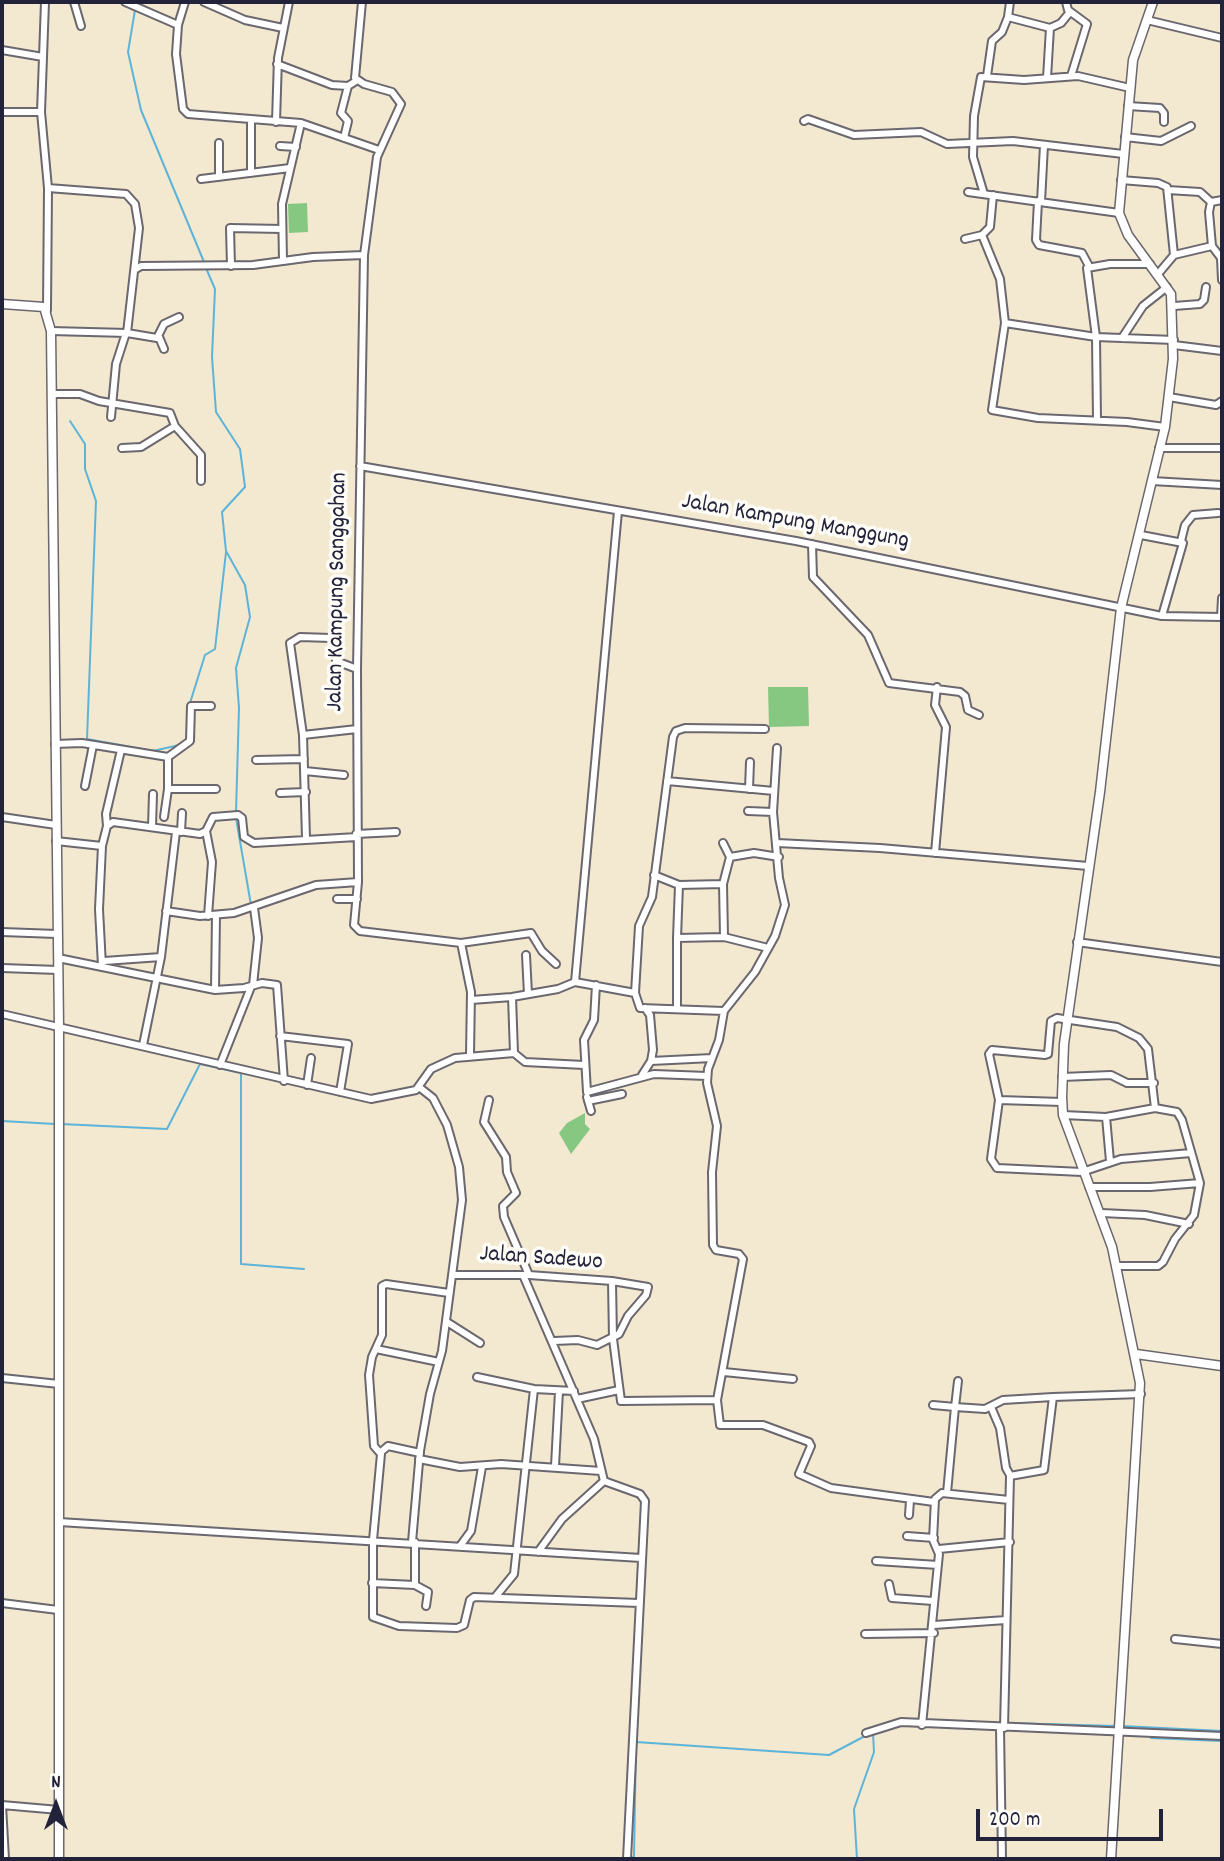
<!DOCTYPE html>
<html>
<head>
<meta charset="utf-8">
<style>
  body { margin:0 }
  #map { position:relative; width:1224px; height:1861px; overflow:hidden; background:#f3e8d0; font-family:Dekko,sans-serif }
  canvas { display:block }
  .frame { position:absolute; inset:0; border:4px solid #22223b; pointer-events:none }
  .north { position:absolute; left:21px; top:1770px; width:70px; height:70px; -webkit-text-stroke:5px #fdfcf7; paint-order:stroke; rotate:0deg; font-size:19px; font-weight:700; line-height:28px; text-align:center; color:#22223b }
  .north::after { content:''; display:block; margin:auto; width:24px; height:32px; background:#22223b; clip-path:polygon(50% 0,100% 100%,50% 72%,0 100%) }
  .scale { position:absolute; left:976px; top:1809px; width:187px; height:32px; box-sizing:border-box; border:4px solid #22223b; border-top:0; padding-left:9px; font-size:21px; line-height:24px; white-space:nowrap; color:#22223b; -webkit-text-stroke:5px #fdfcf7; paint-order:stroke }
</style>
</head>
<body>
<div id="map">
<canvas width="1224" height="1861"></canvas>
<div class="frame"></div>
<div class="north">N</div>
<div class="scale">200 m</div>
</div>
<script>
const ctx = document.querySelector('canvas').getContext('2d');
ctx.lineJoin = 'round';
function fill(path, color) {
  ctx.fillStyle = color;
  ctx.fill(path, 'evenodd');
}
function shape(rows) {
  const path = new Path2D();
  for (const r of rows) {
    path.moveTo(r[0], r[1]);
    for (let i = 2; i < r.length; i += 2) path.lineTo(r[i], r[i + 1]);
  }
  return path;
}
function strokePath(path, color, width, dash) {
  ctx.strokeStyle = color;
  ctx.lineWidth = width;
  ctx.lineCap = dash ? 'butt' : 'round';
  ctx.setLineDash(dash || []);
  ctx.stroke(path);
}
function label(font, color, halo, rows, align = 'center') {
  ctx.font = font + ' Dekko,sans-serif';
  ctx.lineWidth = 7;
  ctx.setLineDash([]);
  ctx.textBaseline = 'middle';
  ctx.strokeStyle = halo;
  ctx.fillStyle = color;
  for (const [text, x, y, turn = 0] of rows) {
    ctx.save();
    ctx.translate(x, y);
    ctx.rotate((+turn || 0) * Math.PI / 180);
    ctx.textAlign = isNaN(turn) ? turn : align;
    if (halo) ctx.strokeText(text, 0, 0);
    ctx.fillText(text, 0, 0);
    ctx.restore();
  }
}
fill(shape([
  [307,203,308,232,289,233,288,204],
  [768,687,808,687,809,726,769,727],
  [585,1113,585,1124,590,1129,571,1154,559,1133,567,1123]
]), '#86c881');
strokePath(shape([
  [135,10,128,52,141,110,204,262],
  [206,268,215,289,212,357,216,412,240,449,245,487,222,512,226,551,245,585,250,617,236,668,239,708,236,812],
  [70,421,85,444,85,469,96,501,87,739,153,751,179,745],
  [190,703,205,655,215,649,226,552],
  [236,818,251,905],
  [2,1121,55,1124],
  [61,1124,167,1129,200,1064,241,1073,241,1264,304,1269],
  [968,1722,1001,1723],
  [1006,1723,1116,1726],
  [1122,1726,1222,1731],
  [1151,1738,1222,1741,1222,1754],
  [631,1858,634,1857,636,1742,829,1755,865,1736],
  [857,1859,854,1809,874,1752,873,1733]
]), '#5cb4d9', 2);
const minor = shape([
  [74,2,81,26],
  [125,2,178,25],
  [185,2,178,25,176,54,183,109,188,114,301,123,379,150],
  [204,2,245,20,283,28],
  [362,2,355,78,364,84,392,92,401,104,377,157,364,255,357,669,358,882,354,925,360,931,461,943,531,933,542,951,556,964],
  [1010,2,1008,17,1050,28,1047,78],
  [1066,2,1068,10,1087,24,1071,76],
  [1147,20,1222,38],
  [1050,28,1061,23,1070,12],
  [2,50,43,57],
  [277,64,332,85,348,86,356,81],
  [987,76,992,41,1002,32,1008,17],
  [1128,106,1160,108,1164,113,1164,122],
  [2,112,41,112,48,188,47,310],
  [41,112,45,2],
  [804,121,808,119,854,135,921,132,947,144,1013,141,1123,154],
  [276,122,278,58,289,2],
  [1125,137,1161,141,1191,126],
  [344,138,348,121,341,113,348,86],
  [219,143,219,177],
  [280,146,296,147],
  [251,173,251,120],
  [201,179,290,168],
  [1121,180,1158,183,1167,187,1174,255],
  [48,188,126,194,135,204,139,228,127,333,51,331],
  [1168,190,1200,192,1211,202],
  [968,192,1119,213],
  [984,194,973,157,974,116,981,77,1024,80,1078,76,1130,88],
  [1222,200,1211,202,1209,212,1212,246,1221,258,1222,280],
  [1038,201,1036,240,1039,245,1082,253,1089,266],
  [1041,202,1044,145],
  [982,235,1000,279,1005,323,992,410,1038,418,1127,422,1165,427],
  [965,239,982,235,990,227,993,195],
  [283,261,282,204,301,123],
  [231,266,230,228,282,229],
  [136,269,141,266,253,265,313,257,364,255],
  [1158,274,1174,255,1212,246],
  [1174,306,1200,304,1204,300,1206,287],
  [1005,323,1096,337,1174,340],
  [127,333,157,338,164,324,179,317],
  [159,337,164,349],
  [1122,338,1143,306,1167,287],
  [1174,345,1222,351],
  [52,394,80,394,99,401,170,413,175,426,201,455,201,481],
  [1169,397,1216,405,1222,401],
  [111,417,116,364,126,333],
  [1097,420,1096,337,1087,268,1110,264,1150,264],
  [122,448,141,447,175,426],
  [1159,448,1222,448],
  [360,466,796,541,1162,616,1222,617],
  [1152,481,1222,485],
  [1141,535,1183,543,1162,616],
  [1181,541,1185,525,1193,515,1218,513],
  [812,544,813,577,868,635,889,683,960,692,965,696,968,710,979,715],
  [1221,617,1222,598],
  [303,735,357,729],
  [55,744,82,743,168,757,190,741,191,706,211,706],
  [256,760,304,759],
  [305,771,344,775],
  [667,781,774,791],
  [85,786,93,745],
  [168,789,216,789],
  [749,789,750,762],
  [280,793,306,792],
  [748,811,773,812,779,878,785,905,775,936,755,972,724,1011,719,1040,708,1069,707,1083,717,1126,712,1172,713,1245,716,1250,739,1254,743,1259,717,1400,720,1425,763,1425,809,1442,811,1446,799,1474,831,1488,934,1502],
  [773,812,777,748],
  [2,817,56,825],
  [164,817,168,789,168,757],
  [107,826,106,814,121,750],
  [152,827,153,794],
  [206,831,212,862,208,916],
  [181,832,182,813],
  [356,834,396,832],
  [306,838,303,735,290,643,300,637,331,638,335,642,336,661,357,669],
  [56,841,102,846,107,826,113,822,200,834,206,831,213,817,238,815,242,818,244,837,254,843,357,837],
  [723,843,730,857],
  [777,843,880,848,1088,866],
  [102,846,99,909,102,966],
  [935,853,946,727,935,705,937,687],
  [654,875,679,885,677,938],
  [679,885,723,884],
  [337,899,357,899],
  [166,911,200,916,234,913,316,885,358,882],
  [2,932,57,934],
  [724,937,723,884,730,857,754,853,779,857],
  [1077,942,1222,962],
  [461,943,471,992,470,1055],
  [526,955,528,994],
  [58,958,215,990,244,988,262,983,277,985,284,1081],
  [104,961,161,957],
  [2,968,58,970],
  [575,982,618,511],
  [253,985,258,938,254,908],
  [596,985,594,1020,584,1040,587,1092,654,1074,707,1076],
  [215,990,216,915],
  [635,993,639,926,652,897,673,737,676,731,685,728,765,729],
  [471,1000,512,997,558,989,575,982,635,993,640,1008,724,1011],
  [677,1008,677,938,724,937,768,948],
  [2,1014,371,1099,416,1090,431,1069,455,1058,514,1053,512,997],
  [280,1036,348,1044,340,1092],
  [143,1045,161,957,176,832],
  [514,1053,525,1062,584,1065],
  [651,1061,712,1058],
  [220,1065,251,987],
  [642,1075,651,1061,653,1050,650,1015,645,1008],
  [1062,1077,1111,1075,1127,1083,1154,1083],
  [307,1085,311,1058],
  [587,1097,591,1111],
  [489,1100,484,1122,506,1157,507,1172,516,1193,503,1206,504,1217,529,1275],
  [999,1100,1062,1102],
  [588,1101,622,1094],
  [1155,1108,1148,1049,1139,1038,1117,1027,1057,1018,1051,1021,1048,1054,1045,1055,992,1050,989,1054,999,1100,991,1159,997,1168,1082,1172,1121,1159,1191,1153],
  [1063,1115,1106,1117,1155,1108,1177,1112,1182,1120,1200,1183,1194,1215,1175,1239,1163,1262,1158,1266,1116,1266],
  [1106,1117,1110,1161],
  [1089,1187,1150,1187,1200,1183],
  [1101,1213,1145,1215,1189,1224],
  [454,1275,529,1275,612,1281,613,1339,621,1401,717,1400],
  [523,1275,594,1439,604,1481,640,1494,645,1501,627,1859],
  [449,1293,386,1284,382,1286,382,1335,372,1357,369,1375,374,1446,381,1454,373,1540,373,1617,399,1626,457,1628,464,1625,470,1600,474,1597,639,1603],
  [447,1322,480,1343],
  [554,1341,578,1340,597,1345,619,1334,628,1316,646,1295,648,1287,612,1281],
  [376,1349,439,1362],
  [724,1372,793,1379],
  [477,1377,534,1389,574,1391],
  [2,1378,59,1384],
  [577,1399,619,1390],
  [933,1405,955,1407,958,1381],
  [991,1407,1000,1428,1006,1468,1010,1475],
  [381,1452,388,1446,420,1453],
  [419,1459,460,1467,501,1464,601,1471],
  [555,1466,559,1391],
  [947,1493,955,1407,985,1409,1003,1400,1053,1397],
  [909,1515,910,1500],
  [59,1522,641,1558],
  [907,1536,934,1538],
  [412,1542,420,1451,430,1394,442,1351,462,1200,459,1167,447,1125,433,1098,419,1087],
  [415,1542,415,1585,428,1592,426,1606],
  [460,1546,471,1531,482,1467],
  [939,1549,1010,1542],
  [538,1552,562,1519,604,1481],
  [876,1561,938,1565],
  [372,1583,415,1585],
  [889,1584,892,1598,933,1601],
  [496,1596,514,1574,534,1389],
  [2,1603,58,1610],
  [934,1625,1006,1620],
  [865,1634,934,1633],
  [1175,1639,1222,1644],
  [922,1725,939,1554,933,1540,935,1499,942,1493,1009,1500],
  [1000,1728,1002,1859],
  [1004,1728,1010,1476,1044,1470,1053,1397,1141,1394],
  [866,1733,901,1722,1222,1736],
  [2,1805,59,1810],
  [2,1805,5,1859]
]);
const tertiary = shape([
  [2,304,44,307,51,331,59,1028,59,1859],
  [1136,1354,1222,1366],
  [1111,1859,1140,1383,1112,1247,1063,1115,1062,1097,1064,1044,1100,792,1121,608,1165,427,1173,359,1171,294,1128,235,1119,213,1133,60,1153,2]
]);
strokePath(minor, '#6b676f', 10);
strokePath(tertiary, '#6b676f', 11);
strokePath(minor, '#fff', 6);
strokePath(tertiary, '#fff', 8);
label('24px', '#22223b', '#fdfcf7', [
  ["Jalan Kampung Manggung",795,523,10],
  ["Jalan Kampung Sanggahan",339,592,-89],
  ["Jalan Sadewo",541,1260,4]
]);
</script>
</body>
</html>
